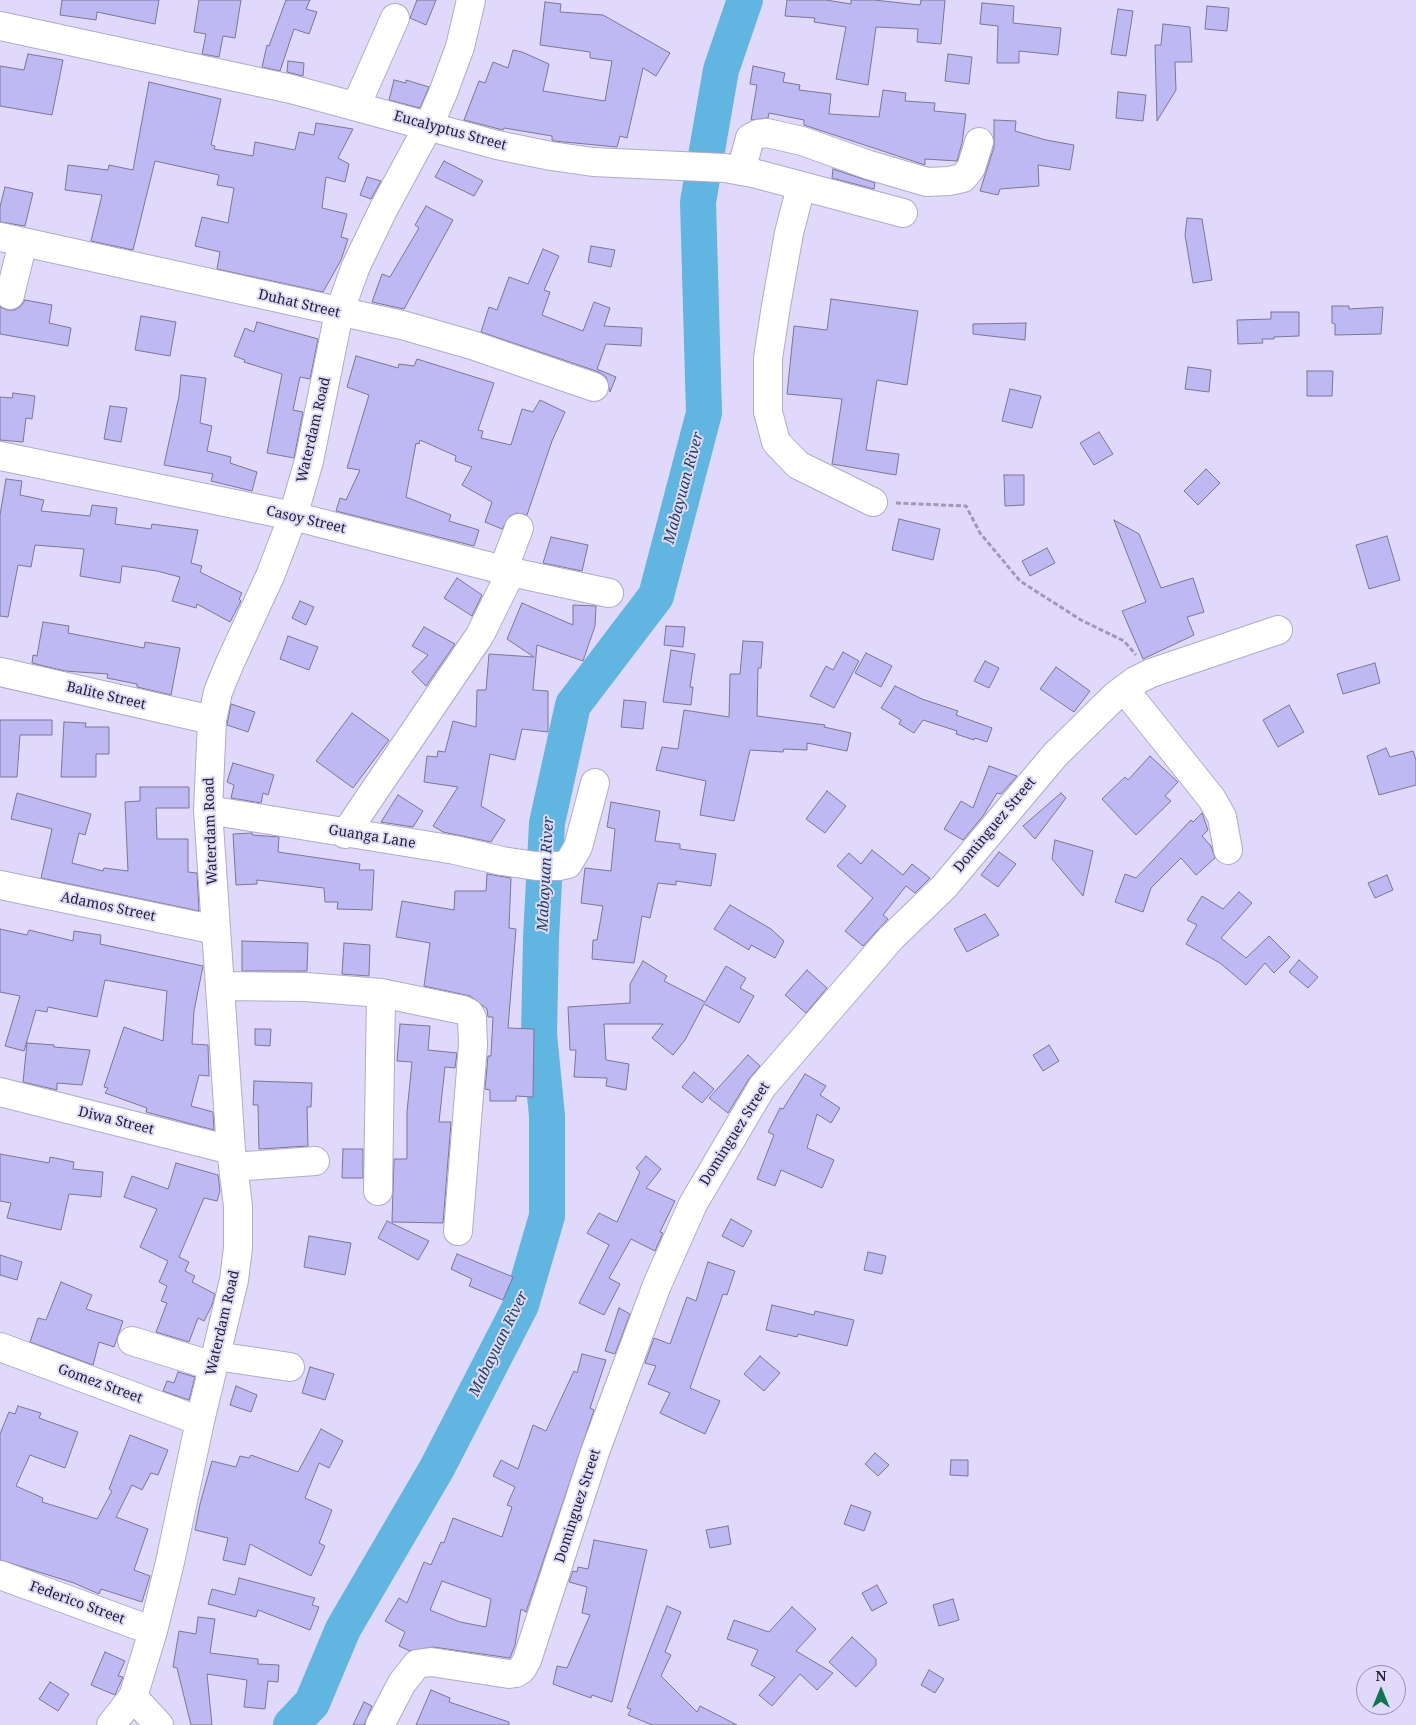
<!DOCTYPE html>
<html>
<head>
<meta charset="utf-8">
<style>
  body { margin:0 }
  #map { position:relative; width:1416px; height:1725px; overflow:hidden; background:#e0d9fb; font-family:"Noto Serif",serif }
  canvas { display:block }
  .north { position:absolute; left:1356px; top:1665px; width:50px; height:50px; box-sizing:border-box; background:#e0d9fb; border:1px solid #9590a9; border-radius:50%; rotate:0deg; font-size:14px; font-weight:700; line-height:20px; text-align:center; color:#24222e }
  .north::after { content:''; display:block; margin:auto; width:18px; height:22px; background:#0f7750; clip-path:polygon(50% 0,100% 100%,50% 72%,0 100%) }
</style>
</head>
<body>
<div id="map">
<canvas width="1416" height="1725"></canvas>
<div class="north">N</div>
</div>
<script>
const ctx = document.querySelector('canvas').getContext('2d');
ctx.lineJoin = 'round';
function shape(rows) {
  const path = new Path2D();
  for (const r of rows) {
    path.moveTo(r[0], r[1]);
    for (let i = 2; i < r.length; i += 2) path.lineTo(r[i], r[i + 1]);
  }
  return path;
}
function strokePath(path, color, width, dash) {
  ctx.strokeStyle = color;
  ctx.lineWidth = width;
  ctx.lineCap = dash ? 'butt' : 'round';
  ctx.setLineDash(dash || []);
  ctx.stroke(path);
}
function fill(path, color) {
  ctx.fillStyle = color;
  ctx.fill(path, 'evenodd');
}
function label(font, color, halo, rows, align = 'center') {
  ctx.font = font + ' "Noto Serif",serif';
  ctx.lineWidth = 4;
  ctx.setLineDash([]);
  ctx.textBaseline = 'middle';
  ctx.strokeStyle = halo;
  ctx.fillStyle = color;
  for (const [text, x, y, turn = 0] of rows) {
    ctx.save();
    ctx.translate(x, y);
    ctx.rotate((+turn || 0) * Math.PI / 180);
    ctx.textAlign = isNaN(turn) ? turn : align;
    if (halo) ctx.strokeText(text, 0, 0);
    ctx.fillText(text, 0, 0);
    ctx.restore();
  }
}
strokePath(shape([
  [291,1725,312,1703,343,1629,437,1468,521,1305,547,1216,547,1116,539,1034,541,938,547,823,573,705,656,596,704,413,698,202,721,70,745,0]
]), '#60b5e1', 36);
const building = shape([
  [62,0,159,0,155,24,97,12,96,20,60,15,62,0],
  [199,0,241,0,235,38,223,36,219,57,202,54,206,34,194,32,199,0],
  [286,0,310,0,306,9,317,12,309,34,294,29,280,71,262,67,267,45,269,46,286,0],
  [417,0,436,0,426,25,410,18,417,0],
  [787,0,826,0,851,4,851,0,874,0,920,5,921,0,945,0,941,44,917,42,918,29,876,27,868,85,836,79,846,27,814,22,815,18,785,16,787,0],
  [545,2,561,4,560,12,603,15,670,53,656,76,643,68,627,138,620,136,617,147,554,141,552,140,552,136,504,128,503,130,464,120,479,81,485,83,493,62,508,68,513,50,522,52,549,64,543,91,605,101,612,61,590,58,590,52,540,45,545,2],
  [982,3,1014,6,1013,23,1061,28,1058,55,1019,51,1019,63,997,63,998,26,980,24,982,3],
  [1207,6,1229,8,1227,31,1205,29,1207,6],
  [1118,9,1133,11,1126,56,1111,54,1118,9],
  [1163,24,1190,27,1192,62,1175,62,1176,90,1157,121,1155,45,1161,45,1163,24],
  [28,54,63,60,52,115,0,106,0,66,24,70,28,54],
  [948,54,972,57,969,84,945,81,948,54],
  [288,61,304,63,303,76,287,72,288,61],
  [753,66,785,73,783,82,800,85,799,90,831,94,829,114,879,117,883,90,906,93,905,101,935,103,934,111,966,114,962,143,957,161,925,159,925,165,804,125,804,120,769,113,768,118,751,120,757,85,750,84,753,66],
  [394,80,406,83,406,80,429,87,420,108,389,100,394,80],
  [149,82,221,99,211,145,215,146,214,149,253,156,255,142,295,150,299,132,314,135,316,123,353,129,338,158,349,164,345,182,326,177,322,208,347,214,341,237,348,239,341,260,323,292,217,269,220,252,195,246,202,217,228,223,234,188,217,185,219,175,155,161,133,250,91,241,102,195,65,190,68,165,108,170,109,165,133,170,149,82],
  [1118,92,1146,95,1143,121,1116,118,1118,92],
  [994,120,1016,121,1015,131,1046,140,1074,145,1070,170,1038,165,1039,186,1000,189,998,195,980,191,994,147,994,120],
  [444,161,483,181,474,196,435,177,444,161],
  [833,169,875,183,874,189,832,178,833,169],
  [367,177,381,181,371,199,360,195,367,177],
  [5,187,33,193,25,226,0,222,0,207,5,187],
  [426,206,453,220,404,309,372,302,382,274,390,277,419,228,415,225,426,206],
  [1187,218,1202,219,1212,280,1193,283,1185,235,1187,218],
  [591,246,615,250,611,267,588,262,591,246],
  [543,249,559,256,544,290,550,292,542,315,583,331,594,302,610,308,604,326,642,328,641,346,606,344,597,369,616,377,610,392,606,377,599,372,481,332,489,307,497,310,509,277,528,284,543,249],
  [831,299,918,311,907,385,877,380,866,450,899,454,896,475,832,464,842,399,787,394,794,326,827,330,831,299],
  [25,300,52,305,49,323,71,328,68,346,0,334,0,307,7,310,15,310,21,306,25,300],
  [1332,306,1349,306,1349,309,1383,307,1381,334,1335,335,1335,324,1332,323,1332,306],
  [1271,312,1299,312,1299,336,1274,337,1274,339,1262,339,1263,343,1238,344,1237,320,1271,319,1271,312],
  [141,316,176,322,170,356,135,350,141,316],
  [257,322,318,339,310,379,300,377,293,410,303,412,294,458,267,453,282,374,244,362,245,360,234,356,245,328,254,332,257,322],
  [1026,323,1025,340,973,334,973,324,1026,323],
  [356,356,398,368,399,364,414,366,417,359,494,383,478,430,483,431,481,438,511,445,522,409,533,412,540,400,565,412,552,441,527,515,517,513,510,516,502,529,485,522,492,502,462,485,472,467,455,461,456,456,420,440,419,444,416,443,406,497,451,515,449,521,479,530,474,546,336,511,340,498,346,500,360,470,347,468,369,395,347,387,356,356],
  [1188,367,1211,370,1209,392,1185,389,1188,367],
  [1307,371,1333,371,1332,396,1307,396,1307,371],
  [181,375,206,378,200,423,212,426,207,451,231,457,230,463,257,472,252,491,211,481,213,474,164,465,179,396,181,375],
  [1010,389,1041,396,1032,428,1002,421,1010,389],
  [13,393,35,396,32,419,26,418,23,442,0,440,0,397,12,398,13,393],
  [110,406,127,408,121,442,104,439,110,406],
  [1099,432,1113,454,1094,465,1080,443,1099,432],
  [1206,469,1220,483,1198,505,1184,491,1206,469],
  [1004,475,1024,475,1024,505,1005,506,1004,475],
  [6,479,22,481,20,495,44,500,41,511,90,516,92,505,117,508,115,524,151,529,152,524,198,530,191,563,202,566,200,572,242,593,239,599,241,601,230,622,197,604,196,608,172,601,180,577,157,571,122,566,120,583,80,576,84,549,35,545,31,567,18,565,8,617,0,616,0,515,6,479],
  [899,519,940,529,933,560,892,550,899,519],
  [1114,520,1139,534,1161,588,1193,578,1204,612,1187,617,1194,635,1143,659,1122,611,1146,602,1114,520],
  [1387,536,1400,580,1369,589,1356,545,1387,536],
  [551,537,588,545,582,571,543,563,551,537],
  [1047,548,1055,563,1030,576,1022,561,1047,548],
  [457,578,482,595,472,616,444,598,457,578],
  [300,601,314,607,306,625,292,618,300,601],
  [522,603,573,625,573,605,596,606,595,626,583,661,537,645,533,690,548,691,548,732,522,729,515,760,490,754,481,806,505,820,491,842,443,832,433,826,458,787,424,782,427,756,437,757,438,751,445,752,453,721,476,727,477,690,486,690,489,654,534,657,507,639,522,603],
  [43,622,69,626,68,633,99,639,144,648,145,642,180,648,171,695,137,687,137,684,107,678,108,674,65,671,32,663,33,655,37,656,43,622],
  [666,626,685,627,683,647,664,645,666,626],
  [424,627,455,644,426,686,412,672,428,655,412,646,424,627],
  [288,636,318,647,309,670,280,659,288,636],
  [743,641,763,642,761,668,758,668,757,716,825,725,824,727,851,733,847,751,807,743,807,750,784,749,783,752,750,750,734,821,700,815,706,781,656,770,662,747,678,749,684,710,729,717,730,674,740,674,743,641],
  [671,650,695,654,690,687,693,687,691,705,663,702,671,650],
  [843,652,859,661,834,708,810,696,826,666,833,670,843,652],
  [866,653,892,666,881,687,855,673,866,653],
  [985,661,999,668,989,688,974,681,985,661],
  [1375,663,1380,683,1343,694,1337,674,1375,663],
  [1056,667,1090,691,1074,712,1040,689,1056,667],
  [895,686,922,699,958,711,956,715,992,728,987,742,975,738,974,740,956,734,957,731,923,720,914,733,899,724,901,720,881,708,895,686],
  [624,700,646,702,643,729,621,727,624,700],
  [231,704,255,712,248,732,227,725,231,704],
  [1289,705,1304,732,1278,747,1263,720,1289,705],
  [352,713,389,740,353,788,316,761,352,713],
  [0,720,52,720,52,735,20,735,17,777,0,777,0,720],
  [64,722,86,723,85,727,109,727,109,754,96,754,96,777,61,777,64,722],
  [1386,748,1390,757,1413,751,1416,760,1416,785,1379,795,1367,756,1386,748],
  [1150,756,1178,782,1165,796,1171,801,1136,835,1102,799,1125,777,1128,780,1150,756],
  [233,763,274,775,268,795,263,793,261,803,231,798,234,785,227,782,233,763],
  [989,766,1017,776,1001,794,997,793,983,816,963,840,944,829,961,801,973,808,989,766],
  [140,787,189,787,189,808,156,808,157,839,188,839,188,872,197,873,199,911,41,878,52,829,11,819,17,793,91,814,85,835,79,833,72,863,103,871,104,868,128,871,125,802,140,801,140,787],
  [827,791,846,806,825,833,806,819,827,791],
  [1061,793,1066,798,1035,839,1023,826,1061,793],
  [398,795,423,811,413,827,381,822,398,795],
  [611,802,660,811,655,841,680,844,680,849,716,854,711,886,676,881,676,885,658,883,650,918,642,916,634,963,592,959,593,940,597,940,603,906,581,903,585,868,611,871,615,829,607,827,611,802],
  [1202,813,1208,830,1202,836,1211,846,1215,858,1196,875,1181,858,1151,888,1143,912,1115,902,1125,874,1136,878,1191,820,1193,822,1202,813],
  [252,833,252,835,279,837,278,852,360,864,359,870,374,870,372,910,337,909,338,902,325,902,324,888,257,880,257,884,236,885,233,834,252,833],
  [1055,840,1093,851,1083,896,1052,859,1055,840],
  [872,850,903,875,912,864,930,878,915,893,906,886,883,915,888,919,863,946,845,931,873,898,837,866,849,853,861,864,872,850],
  [999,852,1016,864,998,887,981,875,999,852],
  [487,874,511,878,509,928,516,929,508,1028,534,1029,533,1097,516,1096,516,1101,490,1101,490,1090,485,1089,488,1056,491,1056,493,1017,488,1017,487,1009,470,996,424,986,430,943,396,937,402,901,454,910,455,891,486,891,487,874],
  [1387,875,1393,890,1375,898,1368,883,1387,875],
  [1239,892,1252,903,1221,938,1246,958,1269,936,1290,957,1274,973,1265,963,1246,985,1220,963,1186,944,1197,925,1187,920,1202,896,1223,909,1239,892],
  [730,905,771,929,784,941,775,958,751,945,749,950,714,929,730,905],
  [985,914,999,935,967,952,954,929,985,914],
  [0,929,27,935,29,930,73,941,74,931,101,935,100,944,203,966,194,1011,192,1044,208,1045,209,1076,199,1075,191,1106,213,1112,214,1130,146,1112,147,1108,105,1093,108,1088,104,1087,124,1027,163,1041,167,991,105,980,97,1017,48,1007,47,1012,36,1010,24,1051,5,1046,20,996,0,992,0,929],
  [242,941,308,943,307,971,242,971,242,941],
  [344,943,370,945,369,976,342,974,344,943],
  [1299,960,1318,977,1308,988,1289,972,1299,960],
  [643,961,667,976,664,981,705,1002,726,966,746,978,740,988,754,996,739,1023,704,1004,685,1040,673,1055,652,1038,663,1024,604,1024,606,1060,629,1064,626,1090,606,1086,607,1078,574,1077,576,1050,570,1050,568,1007,630,1003,630,984,643,961],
  [807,970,827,988,806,1013,785,995,807,970],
  [400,1024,430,1026,428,1050,457,1053,455,1068,445,1067,439,1122,451,1122,443,1223,392,1222,394,1159,407,1159,407,1112,412,1062,397,1061,400,1024],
  [255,1029,271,1029,270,1046,255,1045,255,1029],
  [27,1043,54,1045,54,1047,90,1050,82,1085,57,1083,57,1090,23,1082,27,1043],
  [1049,1045,1059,1061,1043,1071,1033,1055,1049,1045],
  [748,1055,760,1066,749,1079,728,1113,709,1098,748,1055],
  [694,1072,714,1089,702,1103,682,1087,694,1072],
  [805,1074,826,1086,820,1095,840,1108,831,1123,817,1114,807,1148,834,1160,822,1188,781,1170,775,1186,757,1179,774,1135,768,1132,780,1108,783,1109,805,1074],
  [254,1081,312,1083,311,1107,307,1107,308,1146,259,1149,258,1105,253,1105,254,1081],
  [343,1149,363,1149,363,1178,342,1178,343,1149],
  [0,1154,49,1163,50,1157,74,1162,73,1169,103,1172,101,1197,69,1194,61,1230,7,1218,11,1203,0,1201,0,1154],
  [646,1156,661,1169,646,1188,675,1201,660,1232,663,1233,655,1251,631,1239,609,1278,620,1284,604,1315,579,1303,609,1245,587,1233,599,1213,617,1222,640,1172,636,1168,646,1156],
  [176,1163,218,1175,220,1191,217,1201,204,1198,179,1257,189,1262,185,1271,195,1276,192,1282,215,1294,212,1305,204,1321,198,1318,189,1342,156,1332,167,1303,161,1301,167,1286,159,1282,168,1261,140,1247,157,1209,124,1197,132,1176,168,1189,176,1163],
  [731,1219,752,1231,743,1247,722,1236,731,1219],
  [387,1221,429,1241,418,1260,378,1238,387,1221],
  [309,1236,351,1243,345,1275,304,1267,309,1236],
  [868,1252,886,1256,882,1274,864,1270,868,1252],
  [457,1254,513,1277,503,1300,469,1286,472,1279,451,1269,457,1254],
  [0,1255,22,1262,17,1280,0,1275,0,1255],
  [708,1262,735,1271,727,1295,723,1294,690,1388,720,1401,705,1434,660,1413,670,1393,648,1384,656,1366,645,1363,654,1338,670,1344,687,1297,696,1301,708,1262],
  [61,1282,92,1295,86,1309,123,1321,114,1347,99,1342,93,1365,30,1342,38,1318,46,1320,61,1282],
  [772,1305,814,1315,815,1311,854,1320,847,1346,798,1334,797,1337,766,1330,772,1305],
  [619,1308,630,1314,615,1354,605,1351,619,1308],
  [582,1354,606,1360,590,1408,594,1410,526,1612,521,1609,515,1645,510,1658,433,1647,410,1651,399,1646,405,1632,385,1621,399,1598,407,1603,424,1562,431,1565,441,1542,444,1543,453,1518,502,1537,512,1507,507,1505,515,1487,493,1476,501,1460,518,1469,533,1425,546,1431,574,1371,577,1373,582,1354],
  [442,1581,491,1599,486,1627,460,1622,430,1610,442,1581],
  [760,1356,780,1373,764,1391,744,1374,760,1356],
  [310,1367,334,1374,325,1400,302,1393,310,1367],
  [178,1372,195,1377,189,1400,163,1391,167,1381,174,1383,178,1372],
  [236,1386,257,1395,251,1412,230,1405,236,1386],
  [18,1406,41,1413,39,1418,78,1432,65,1468,30,1455,16,1486,43,1498,42,1502,97,1519,112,1491,109,1489,130,1435,168,1450,158,1475,151,1473,142,1490,132,1485,116,1517,148,1529,134,1570,150,1576,142,1602,101,1589,99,1594,74,1583,0,1560,0,1434,9,1412,15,1414,18,1406],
  [321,1429,343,1441,329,1468,319,1463,305,1498,332,1510,319,1543,325,1546,311,1576,250,1544,245,1565,223,1560,228,1538,195,1530,200,1504,212,1461,236,1467,240,1456,249,1458,251,1455,298,1472,321,1429],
  [875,1453,889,1465,878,1476,865,1464,875,1453],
  [951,1460,968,1460,968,1476,950,1475,951,1460],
  [851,1505,871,1512,864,1531,844,1524,851,1505],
  [728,1526,731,1544,710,1548,706,1530,728,1526],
  [594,1540,647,1550,612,1702,592,1695,591,1698,553,1684,557,1666,567,1668,590,1615,582,1613,587,1587,569,1582,573,1571,577,1572,578,1567,588,1569,594,1540],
  [239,1578,315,1598,312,1605,319,1607,310,1630,258,1610,256,1617,208,1604,212,1589,235,1595,239,1578],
  [877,1585,887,1603,872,1611,862,1593,877,1585],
  [953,1599,959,1620,939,1626,933,1605,953,1599],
  [667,1606,681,1612,665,1652,671,1655,661,1676,697,1712,700,1706,737,1725,652,1725,628,1715,631,1709,627,1708,667,1606],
  [792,1607,816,1629,796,1651,833,1673,817,1690,800,1674,772,1706,759,1695,775,1677,751,1665,758,1650,727,1639,734,1620,769,1632,792,1607],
  [198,1617,215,1619,210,1653,258,1659,258,1664,279,1665,278,1682,268,1681,265,1709,244,1707,247,1680,207,1674,212,1725,191,1725,177,1668,173,1667,179,1631,196,1634,198,1617],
  [852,1637,876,1659,876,1665,856,1687,829,1662,852,1637],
  [105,1652,125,1661,118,1676,123,1677,115,1695,91,1685,105,1652],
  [929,1670,944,1679,935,1693,921,1685,929,1670],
  [50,1682,69,1694,58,1711,39,1699,50,1682],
  [431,1690,450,1698,449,1702,509,1722,509,1725,416,1725,431,1690],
  [364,1702,372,1706,364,1725,353,1725,364,1702]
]);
fill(building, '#beb8f3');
strokePath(building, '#7a7795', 1);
const minor = shape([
  [0,26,291,89,497,145,551,156,593,162,725,168,753,173,903,213],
  [356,106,395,18],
  [741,171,750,138,758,134,767,133,802,141,869,165,927,182,949,181,963,178,971,168,979,142],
  [801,187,789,233,776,306,768,358,768,412,776,442,798,465,873,502],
  [0,237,402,325,472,345,594,387],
  [10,295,23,242],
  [0,456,293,516,511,572,609,593],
  [503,570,519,528],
  [0,672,212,720],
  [1124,689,1212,799,1222,817,1228,850],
  [208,810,455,850,502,861,536,866,559,866,568,864,578,847,595,783],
  [345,834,480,635,511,572],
  [0,885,216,930],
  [222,986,306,987,381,993,463,1010,469,1013,472,1018,473,1045,458,1231],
  [0,1092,231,1150],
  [233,1167,315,1161],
  [378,1191,381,993],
  [132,1341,213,1366],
  [0,1347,200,1421],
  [216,1356,290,1367],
  [0,1575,153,1631],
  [133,1697,153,1631,170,1562,200,1421,234,1280,238,1248,238,1206,231,1150,208,810,212,720,218,692,229,665,270,576,293,516,309,461,339,313,356,266,384,208,429,125,443,93,460,47,471,0],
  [380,1725,402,1683,417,1664,431,1662,509,1674,516,1673,522,1669,527,1660,595,1452,657,1285,693,1204,762,1087,891,938,944,887,1055,755,1115,696,1135,681,1151,673,1278,630]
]);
const major = shape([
  [111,1725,133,1697,159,1725]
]);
strokePath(minor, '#b1aaca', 30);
strokePath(major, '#b1aaca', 30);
strokePath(shape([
  [896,503,966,506,980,533,1020,581,1081,620,1124,641,1136,655]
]), '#a09ab5', 3, [5, 2.5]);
strokePath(minor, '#fff', 28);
strokePath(major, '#fff', 28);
label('14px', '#24222e', '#e0d9fb', [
  ["Eucalyptus Street",450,131,15],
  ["Duhat Street",299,304,13],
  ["Waterdam Road",314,430,-77],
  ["Casoy Street",306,520,13],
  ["Balite Street",106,696,13],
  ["Dominguez Street",995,825,-50],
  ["Waterdam Road",211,831,-92],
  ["Guanga Lane",372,837,9],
  ["Adamos Street",108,907,12],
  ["Diwa Street",116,1121,14],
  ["Dominguez Street",735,1134,-58],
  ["Waterdam Road",223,1323,-77],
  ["Gomez Street",100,1384,20],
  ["Dominguez Street",578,1506,-72],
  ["Federico Street",77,1603,20]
]);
label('italic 15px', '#204559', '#e0d9fb', [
  ["Mabayuan River",684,488,-75],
  ["Mabayuan River",546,874,-87],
  ["Mabayuan River",499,1344,-64]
]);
</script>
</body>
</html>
